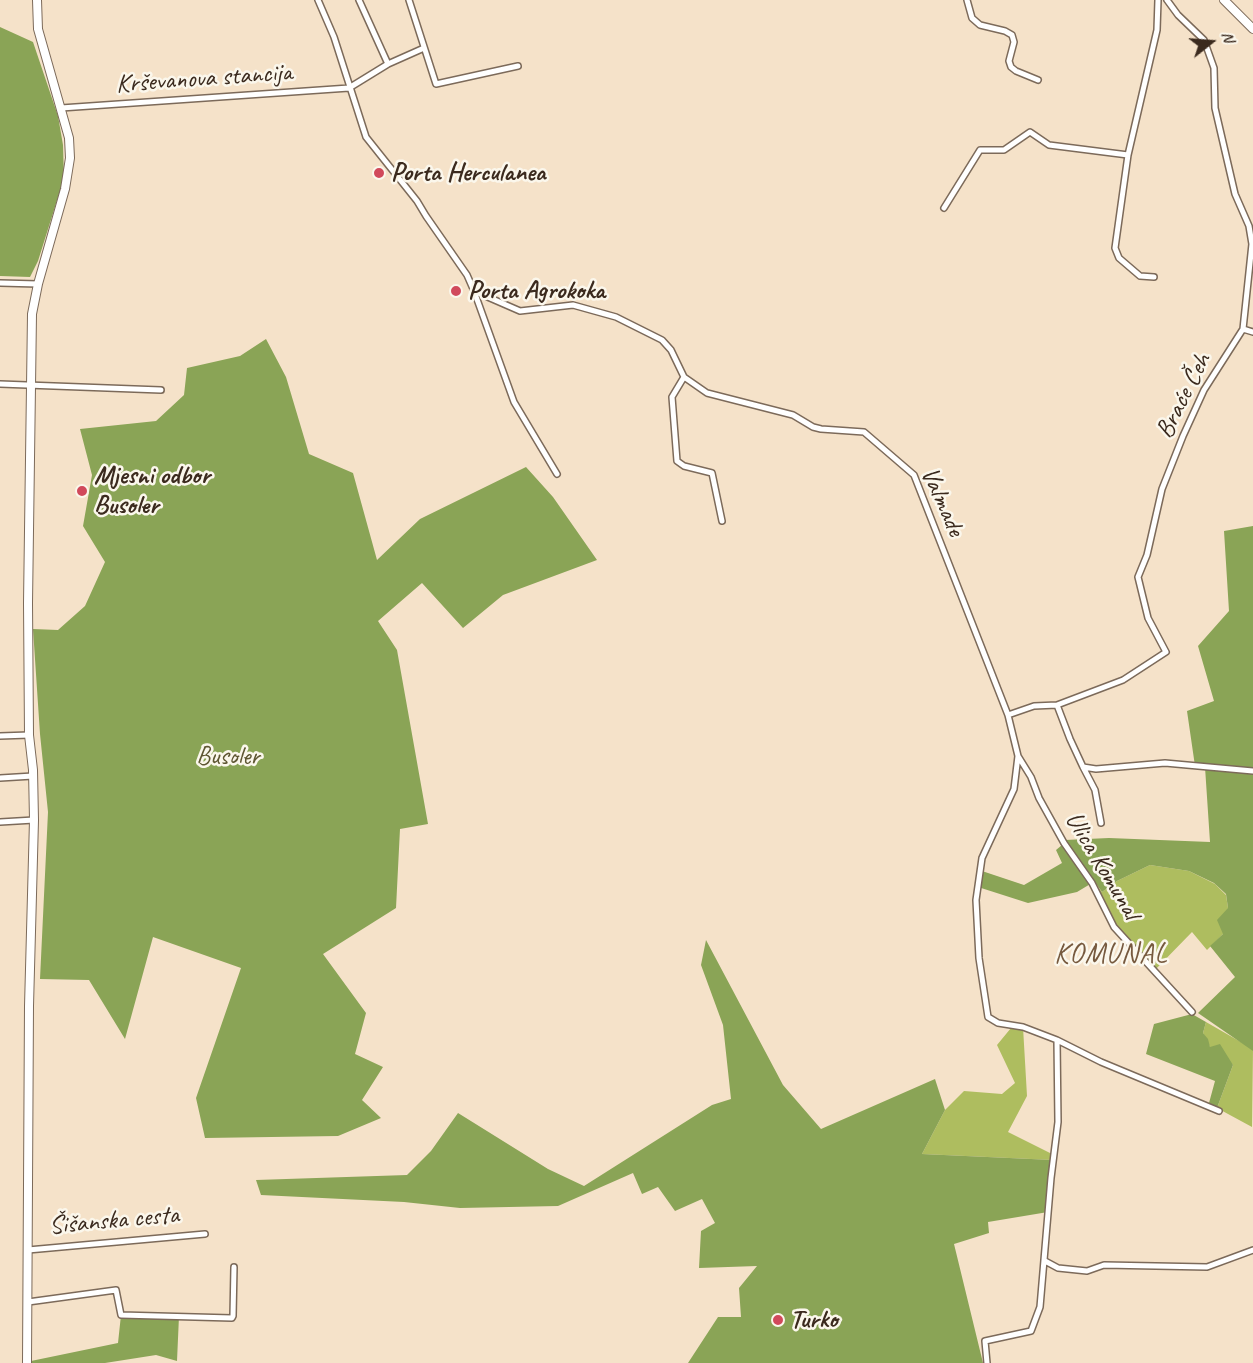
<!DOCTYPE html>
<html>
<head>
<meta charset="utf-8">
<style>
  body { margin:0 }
  #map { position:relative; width:1253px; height:1363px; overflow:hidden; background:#f5e2c9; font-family:Caveat,sans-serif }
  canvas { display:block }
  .north { position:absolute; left:1181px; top:12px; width:60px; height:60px; -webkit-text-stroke:4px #fbf7ec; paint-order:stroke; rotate:73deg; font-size:16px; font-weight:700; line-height:24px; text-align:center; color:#3b2a1e }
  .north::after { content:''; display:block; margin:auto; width:21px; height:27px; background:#3b2a1e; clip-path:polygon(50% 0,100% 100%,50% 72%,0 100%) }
</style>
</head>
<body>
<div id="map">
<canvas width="1253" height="1363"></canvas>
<div class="north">N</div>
</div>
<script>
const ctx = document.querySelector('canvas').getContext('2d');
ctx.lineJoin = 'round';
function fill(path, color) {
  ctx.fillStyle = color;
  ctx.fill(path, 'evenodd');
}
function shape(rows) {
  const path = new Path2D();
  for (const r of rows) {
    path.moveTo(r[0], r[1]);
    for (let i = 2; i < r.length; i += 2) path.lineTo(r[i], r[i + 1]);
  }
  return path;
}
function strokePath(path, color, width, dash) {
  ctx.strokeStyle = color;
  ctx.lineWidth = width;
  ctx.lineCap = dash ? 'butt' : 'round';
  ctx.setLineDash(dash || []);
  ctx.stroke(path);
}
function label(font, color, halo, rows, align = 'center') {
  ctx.font = font + ' Caveat,sans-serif';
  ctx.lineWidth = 5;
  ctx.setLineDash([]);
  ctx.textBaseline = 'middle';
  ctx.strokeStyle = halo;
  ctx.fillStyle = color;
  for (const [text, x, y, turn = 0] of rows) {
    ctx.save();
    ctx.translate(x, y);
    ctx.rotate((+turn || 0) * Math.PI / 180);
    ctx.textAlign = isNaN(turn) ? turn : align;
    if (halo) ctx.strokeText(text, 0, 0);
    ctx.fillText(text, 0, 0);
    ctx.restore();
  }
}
fill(shape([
  [1150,865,1189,871,1215,884,1226,895,1228,908,1223,934,1207,950,1192,932,1154,971,1114,927,1094,882,1102,892,1117,881],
  [1206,1022,1253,1049,1252,1127,1217,1108,1233,1065,1210,1047,1203,1033],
  [1023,1027,1027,1096,1008,1132,1054,1155,1053,1160,922,1154,945,1110,964,1091,1002,1094,1015,1083,997,1045,1011,1028]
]), '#aebd5f');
fill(shape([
  [0,27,33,42,58,116,63,145,64,178,38,261,30,277,0,276],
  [266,339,286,377,309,454,353,473,377,560,420,519,526,467,553,497,597,560,503,595,463,628,422,583,378,621,397,650,428,824,400,829,396,908,323,954,366,1013,355,1054,383,1067,362,1100,381,1118,338,1136,205,1138,196,1098,241,968,153,937,125,1039,89,980,40,979,48,812,40,734,33,629,58,630,85,606,105,562,83,526,92,475,80,429,156,421,184,395,187,368,240,356],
  [1253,526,1253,1051,1198,1013,1235,977,1210,946,1223,934,1217,920,1228,908,1226,894,1214,883,1189,871,1150,865,1117,881,1102,892,1065,840,1109,838,1210,842,1205,767,1195,766,1187,711,1214,701,1198,646,1229,611,1224,531],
  [1062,845,1092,883,1077,892,1028,903,978,887,982,871,1024,885,1062,863,1056,850],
  [706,940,783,1085,821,1129,935,1079,945,1110,922,1154,1053,1160,1048,1212,988,1222,989,1233,954,1244,983,1363,688,1363,718,1317,741,1317,739,1288,757,1266,699,1268,701,1231,715,1223,702,1199,675,1211,658,1187,642,1194,633,1173,558,1206,460,1208,404,1202,261,1195,256,1180,407,1175,431,1151,458,1113,548,1169,584,1186,712,1105,731,1099,723,1025,701,965],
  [1192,1014,1206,1022,1203,1033,1208,1039,1210,1047,1220,1044,1233,1065,1217,1108,1209,1103,1215,1081,1146,1054,1154,1024],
  [121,1315,179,1316,177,1361,156,1355,105,1363,31,1363,31,1361,118,1343]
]), '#8aa456');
const street = shape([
  [318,0,334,37,366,137,417,201,426,216,467,275,474,291,520,311,573,305,616,317,662,340,671,350,684,377,707,393,793,415,813,427,821,429,864,432,914,475,1008,715,1018,756,1014,789,982,858,976,900,979,958,988,1017,998,1023,1023,1027,1057,1040,1058,1122,1051,1178,1040,1307,1031,1331,985,1341,987,1363],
  [359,0,388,64],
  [409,0,436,84,518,66],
  [967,0,972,18,980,25,1005,31,1012,35,1014,42,1009,61,1011,67,1016,71,1038,80],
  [61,108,349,88,388,64,424,48],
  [1128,155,1115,248,1119,258,1140,276,1154,277],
  [944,208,980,150,1004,150,1030,132,1049,145,1128,155,1157,30,1158,0],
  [0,283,38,284],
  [474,291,514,402,557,474],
  [1243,329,1253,332],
  [684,377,672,397,677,461,684,466,712,473,722,521],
  [0,384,161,390],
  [1057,705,1070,739,1083,767,1096,769,1165,763,1253,771],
  [1008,715,1034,706,1057,705,1123,680,1166,652,1148,618,1138,577,1147,555,1162,489,1183,436,1204,390,1243,329,1252,244,1249,226,1235,194,1215,108,1214,68,1204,40,1178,15,1167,0],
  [0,736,29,735],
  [1018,756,1031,777,1039,798,1064,843,1092,883,1114,927,1192,1012],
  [1083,767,1095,790,1101,823],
  [0,778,33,776],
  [0,822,34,820],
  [1057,1040,1101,1062,1219,1111],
  [28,1250,205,1234],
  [1045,1261,1058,1268,1087,1271,1104,1265,1207,1267,1253,1250],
  [28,1302,116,1290,121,1315,232,1318,233,1316,234,1267]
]);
const secondary = shape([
  [1224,0,1253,29],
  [27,1363,29,1006,34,820,33,770,29,735,28,603,32,314,38,284,65,189,70,158,69,138,38,29,37,0]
]);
strokePath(street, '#7c6a5a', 8);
strokePath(secondary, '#7c6a5a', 10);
strokePath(street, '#fff', 5);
strokePath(secondary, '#fff', 8);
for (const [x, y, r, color] of [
  [379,173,6,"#d1495b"],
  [456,291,6,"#d1495b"],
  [82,491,6,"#d1495b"],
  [778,1320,6,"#d1495b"]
]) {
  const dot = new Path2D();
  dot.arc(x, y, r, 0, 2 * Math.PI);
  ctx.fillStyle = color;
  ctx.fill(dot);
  strokePath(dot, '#fbf7ec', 2);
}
label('26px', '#3b2a1e', '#fbf7ec', [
  ["Krševanova stancija",204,79,-4],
  ["Braće Čeh",1184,396,-63],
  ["Valmade",942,502,66],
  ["Ulica Komunal",1102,866,59],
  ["Šišanska cesta",114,1221,-5]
]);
label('bold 26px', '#3b2a1e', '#fbf7ec', [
  ["Porta Herculanea",391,173],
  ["Porta Agrokoka",468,291],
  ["Mjesni odbor",94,476],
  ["Busoler",94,506],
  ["Turko",790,1320]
], 'left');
label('26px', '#5e5632', '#fbf7ec', [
  ["Busoler",228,757]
]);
ctx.letterSpacing = '1.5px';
label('28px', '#76593e', '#fbf7ec', [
  ["KOMUNAL",1111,955]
]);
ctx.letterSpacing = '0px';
</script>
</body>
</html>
